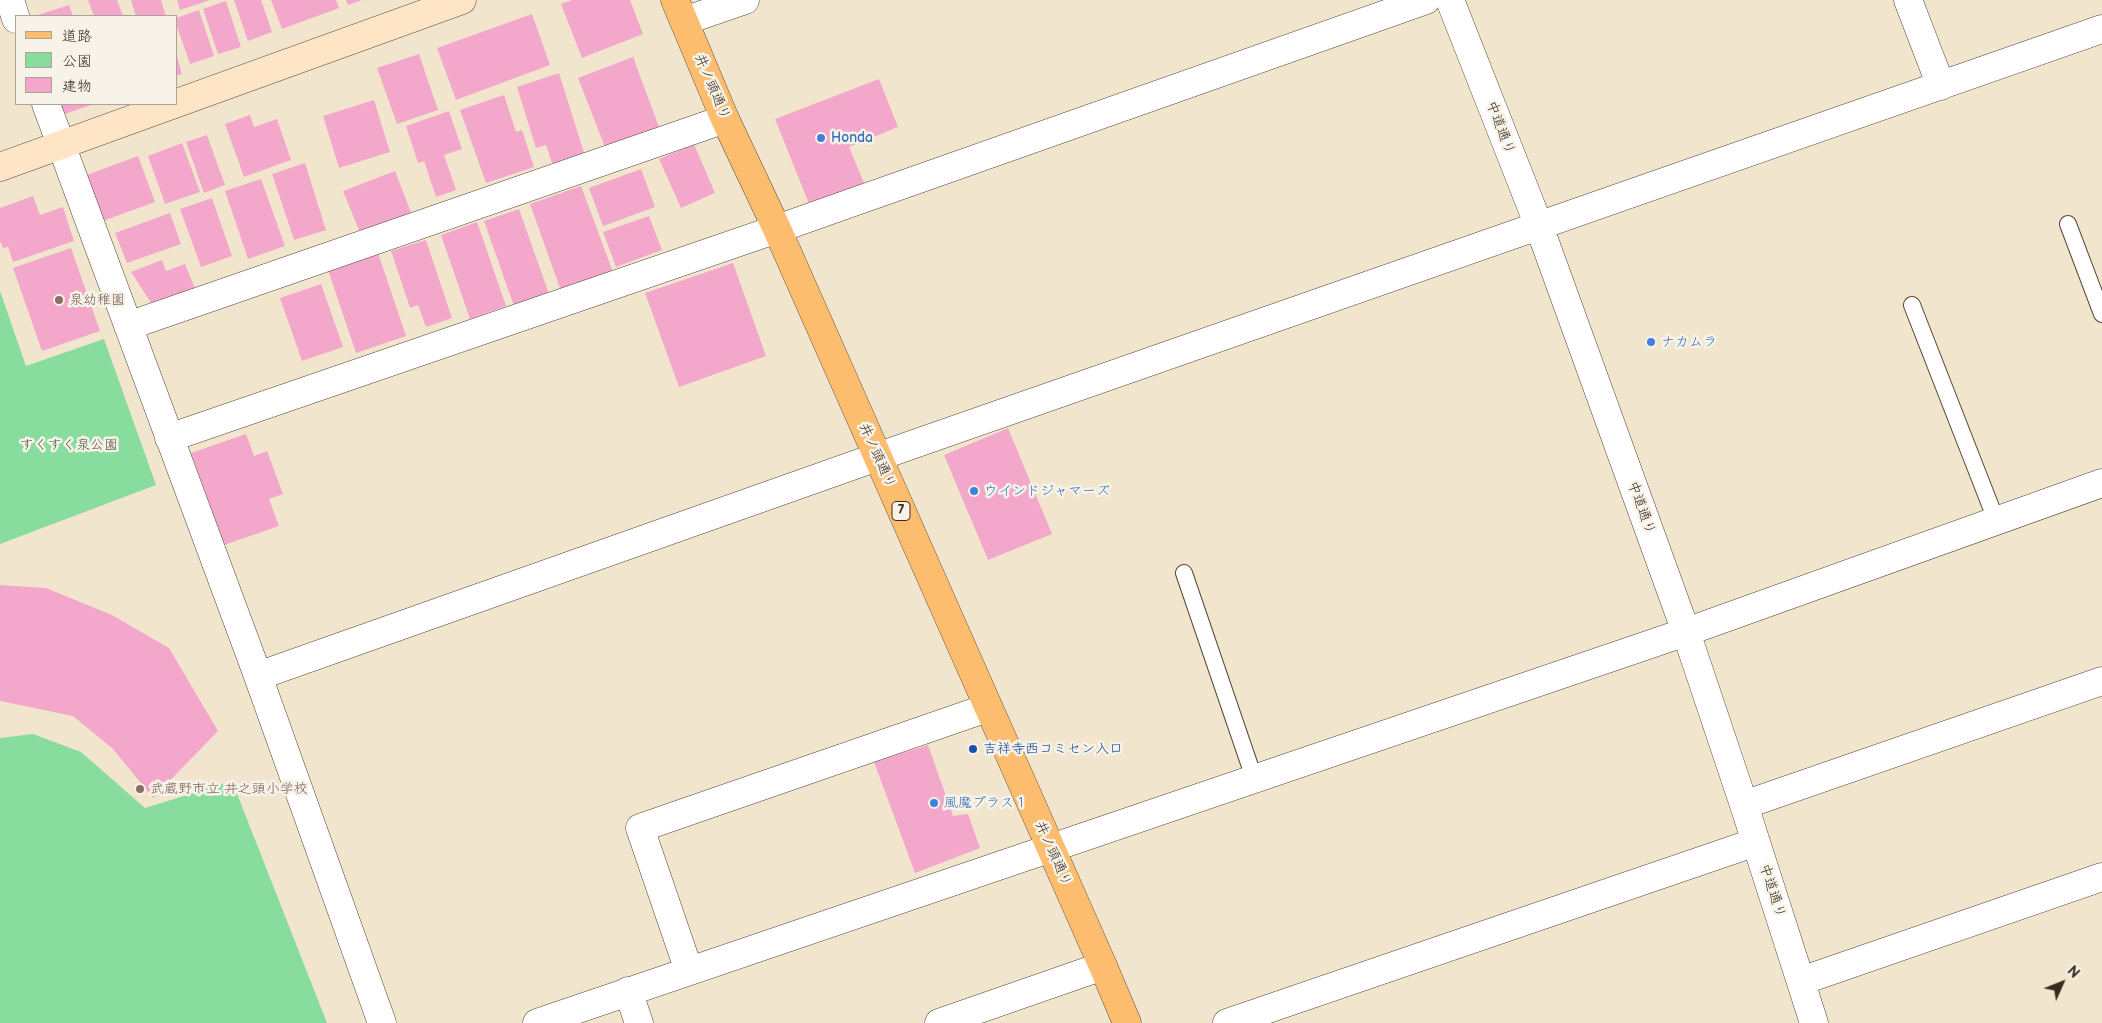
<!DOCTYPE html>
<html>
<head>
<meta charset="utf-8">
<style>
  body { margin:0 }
  #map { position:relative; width:2102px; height:1023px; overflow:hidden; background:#f1e6cd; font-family:"Balsamiq Sans","Klee One",sans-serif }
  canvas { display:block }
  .legend { position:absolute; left:15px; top:15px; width:162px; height:90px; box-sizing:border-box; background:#f7f3e8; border:1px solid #aca397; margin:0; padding:6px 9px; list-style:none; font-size:15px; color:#3b2a1e }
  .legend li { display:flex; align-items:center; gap:10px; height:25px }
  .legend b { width:25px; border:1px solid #aca397 }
  .north { position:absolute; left:2037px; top:958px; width:50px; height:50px; -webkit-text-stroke:4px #f7f3e8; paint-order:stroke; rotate:46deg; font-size:14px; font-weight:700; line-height:20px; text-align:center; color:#3b2a1e }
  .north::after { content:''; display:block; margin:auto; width:18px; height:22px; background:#3b2a1e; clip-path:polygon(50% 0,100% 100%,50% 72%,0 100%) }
</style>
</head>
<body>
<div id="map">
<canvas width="2102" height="1023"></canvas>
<ul class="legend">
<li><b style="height:6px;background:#fcbd6f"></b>道路</li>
<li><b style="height:14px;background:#87dc9e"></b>公園</li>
<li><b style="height:14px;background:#f3a8cb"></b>建物</li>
</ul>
<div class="north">N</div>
</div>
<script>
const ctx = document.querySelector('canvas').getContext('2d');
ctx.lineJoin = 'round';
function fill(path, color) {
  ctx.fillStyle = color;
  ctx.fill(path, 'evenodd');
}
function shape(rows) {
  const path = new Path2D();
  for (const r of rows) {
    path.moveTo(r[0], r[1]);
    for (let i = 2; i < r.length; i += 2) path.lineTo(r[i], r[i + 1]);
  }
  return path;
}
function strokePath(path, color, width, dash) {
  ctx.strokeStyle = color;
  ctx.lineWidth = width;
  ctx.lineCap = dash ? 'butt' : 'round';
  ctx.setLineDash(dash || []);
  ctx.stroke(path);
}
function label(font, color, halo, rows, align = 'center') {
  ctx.font = font + ' "Balsamiq Sans","Klee One",sans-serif';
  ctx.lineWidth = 5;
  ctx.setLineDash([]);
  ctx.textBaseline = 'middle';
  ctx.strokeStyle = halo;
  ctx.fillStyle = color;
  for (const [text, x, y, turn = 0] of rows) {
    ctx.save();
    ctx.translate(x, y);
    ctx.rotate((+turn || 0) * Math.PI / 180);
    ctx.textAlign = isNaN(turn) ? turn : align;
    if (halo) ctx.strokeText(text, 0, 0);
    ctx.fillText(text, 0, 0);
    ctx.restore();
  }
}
fill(shape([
  [0,291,26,366,104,339,156,485,0,544],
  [33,734,81,752,145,808,232,781,327,1023,0,1023,0,738]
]), '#87dc9e');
fill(shape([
  [88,0,117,0,123,16,94,16],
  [131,0,161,0,166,16,136,16],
  [177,0,210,0,180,10],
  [234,0,261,0,272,32,248,41],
  [271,0,336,0,339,8,282,29],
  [346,0,362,0,348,5],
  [572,0,630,0,643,34,582,58,561,4],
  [226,1,241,47,218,54,203,9],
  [69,5,73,16,35,16],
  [199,10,214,56,190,64,176,24,176,18],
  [532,14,550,65,456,100,437,48],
  [419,54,438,110,397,124,377,68],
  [177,56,182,74,176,76,176,57],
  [633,57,659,127,605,147,578,78],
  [559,73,585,156,553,166,546,145,536,148,517,87],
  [879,79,898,127,849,147,864,183,809,204,775,119],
  [504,95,516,132,522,130,534,167,486,183,460,110],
  [374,100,390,152,339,168,323,116],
  [58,104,94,104,62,115],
  [449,111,462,149,444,155,456,190,436,197,424,161,418,163,406,126],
  [250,115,254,127,277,119,291,160,244,177,225,124],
  [207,135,225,185,204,193,186,142],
  [182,143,200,192,165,204,148,156],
  [694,144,715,193,681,208,659,159],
  [138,156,155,202,100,222,84,176],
  [305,163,326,230,294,240,272,174],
  [641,169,655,207,603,226,589,188],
  [395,171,412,215,361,235,343,191],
  [261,179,285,246,248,259,225,191],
  [581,186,613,272,561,291,530,204],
  [33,196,40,215,63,207,74,241,13,262,8,247,3,248,0,241,0,208],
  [212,198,232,256,201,267,180,209],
  [519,209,549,294,514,306,484,221],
  [170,213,181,244,127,263,115,233],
  [649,216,662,250,616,267,603,232],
  [477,222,506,306,470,319,441,235],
  [426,240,452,318,426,327,418,305,410,308,391,251],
  [71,248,100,331,42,351,13,268],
  [378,253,406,336,356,353,328,270],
  [162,260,166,271,185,264,197,293,155,309,131,272],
  [733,263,766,356,679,387,645,293],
  [321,284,343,347,302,361,280,298],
  [1008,428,1052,534,988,560,944,455],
  [246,434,254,456,267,451,283,494,269,499,279,526,224,545,191,453],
  [0,585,46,588,112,615,169,648,218,731,153,798,113,749,73,716,0,701],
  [928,745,953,816,968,814,980,848,915,873,874,762]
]), '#f3a8cb');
const lane = shape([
  [2068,224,2102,314],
  [1912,305,1996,520],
  [1184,573,1254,778]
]);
const street = shape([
  [10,0,16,19],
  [1450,0,1539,226,1686,632,1744,805,1814,1023],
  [1908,0,1941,86],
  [684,21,745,0],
  [46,104,258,676,382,1023],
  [128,326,725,119],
  [169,438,777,229,1426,0],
  [258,676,877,457,2102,29],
  [1744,805,2102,681],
  [689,971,640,828,987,708],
  [1801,981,2102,877],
  [628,991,639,1023],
  [537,1023,1686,632,2102,483],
  [939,1023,1103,966],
  [1227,1023,1756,842]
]);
const secondary = shape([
  [0,167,462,0]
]);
const primary = shape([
  [675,0,725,119,777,229,1103,966,1127,1023]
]);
strokePath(lane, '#564638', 18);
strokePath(street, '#564638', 29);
strokePath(secondary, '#564638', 29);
strokePath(primary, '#564638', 29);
strokePath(lane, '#fff', 16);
strokePath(street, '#fff', 28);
strokePath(secondary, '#fee5c5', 28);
strokePath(primary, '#fcbd6f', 28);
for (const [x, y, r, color] of [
  [821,138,5,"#3f7fe0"],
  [59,300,5,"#8d6e63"],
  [1651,342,5,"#3f7fe0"],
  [974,491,5,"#3f7fe0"],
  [973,749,5,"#1a4fb4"],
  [140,789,5,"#8d6e63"],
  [934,803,5,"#3f7fe0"]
]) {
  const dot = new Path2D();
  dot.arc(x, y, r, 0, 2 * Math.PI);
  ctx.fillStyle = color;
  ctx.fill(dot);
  strokePath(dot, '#f7f3e8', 2);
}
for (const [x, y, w] of [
  [901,511,18]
]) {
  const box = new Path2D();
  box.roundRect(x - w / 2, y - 9.5, w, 19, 4);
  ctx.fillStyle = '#f7f3e8';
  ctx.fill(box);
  strokePath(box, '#3b2a1e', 1);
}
label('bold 12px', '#3b2a1e', null, [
  ["7",901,511]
]);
label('14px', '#3b2a1e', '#f7f3e8', [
  ["井ノ頭通り",712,87,67],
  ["中道通り",1500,128,69],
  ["井ノ頭通り",877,456,66],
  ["中道通り",1641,508,70],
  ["井ノ頭通り",1053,854,66],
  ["中道通り",1772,891,72]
]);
label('14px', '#366cbe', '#f7f3e8', [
  ["Honda",831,138],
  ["ナカムラ",1661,342],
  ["ウインドジャマーズ",984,491],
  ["風魔プラス１",944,803]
], 'left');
label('14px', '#785e54', '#f7f3e8', [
  ["泉幼稚園",69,300],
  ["武蔵野市立 井之頭小学校",150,789]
], 'left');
label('14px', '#4e563e', '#f7f3e8', [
  ["すくすく泉公園",69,445]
]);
label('14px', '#164399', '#f7f3e8', [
  ["吉祥寺西コミセン入口",983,749]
], 'left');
</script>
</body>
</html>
